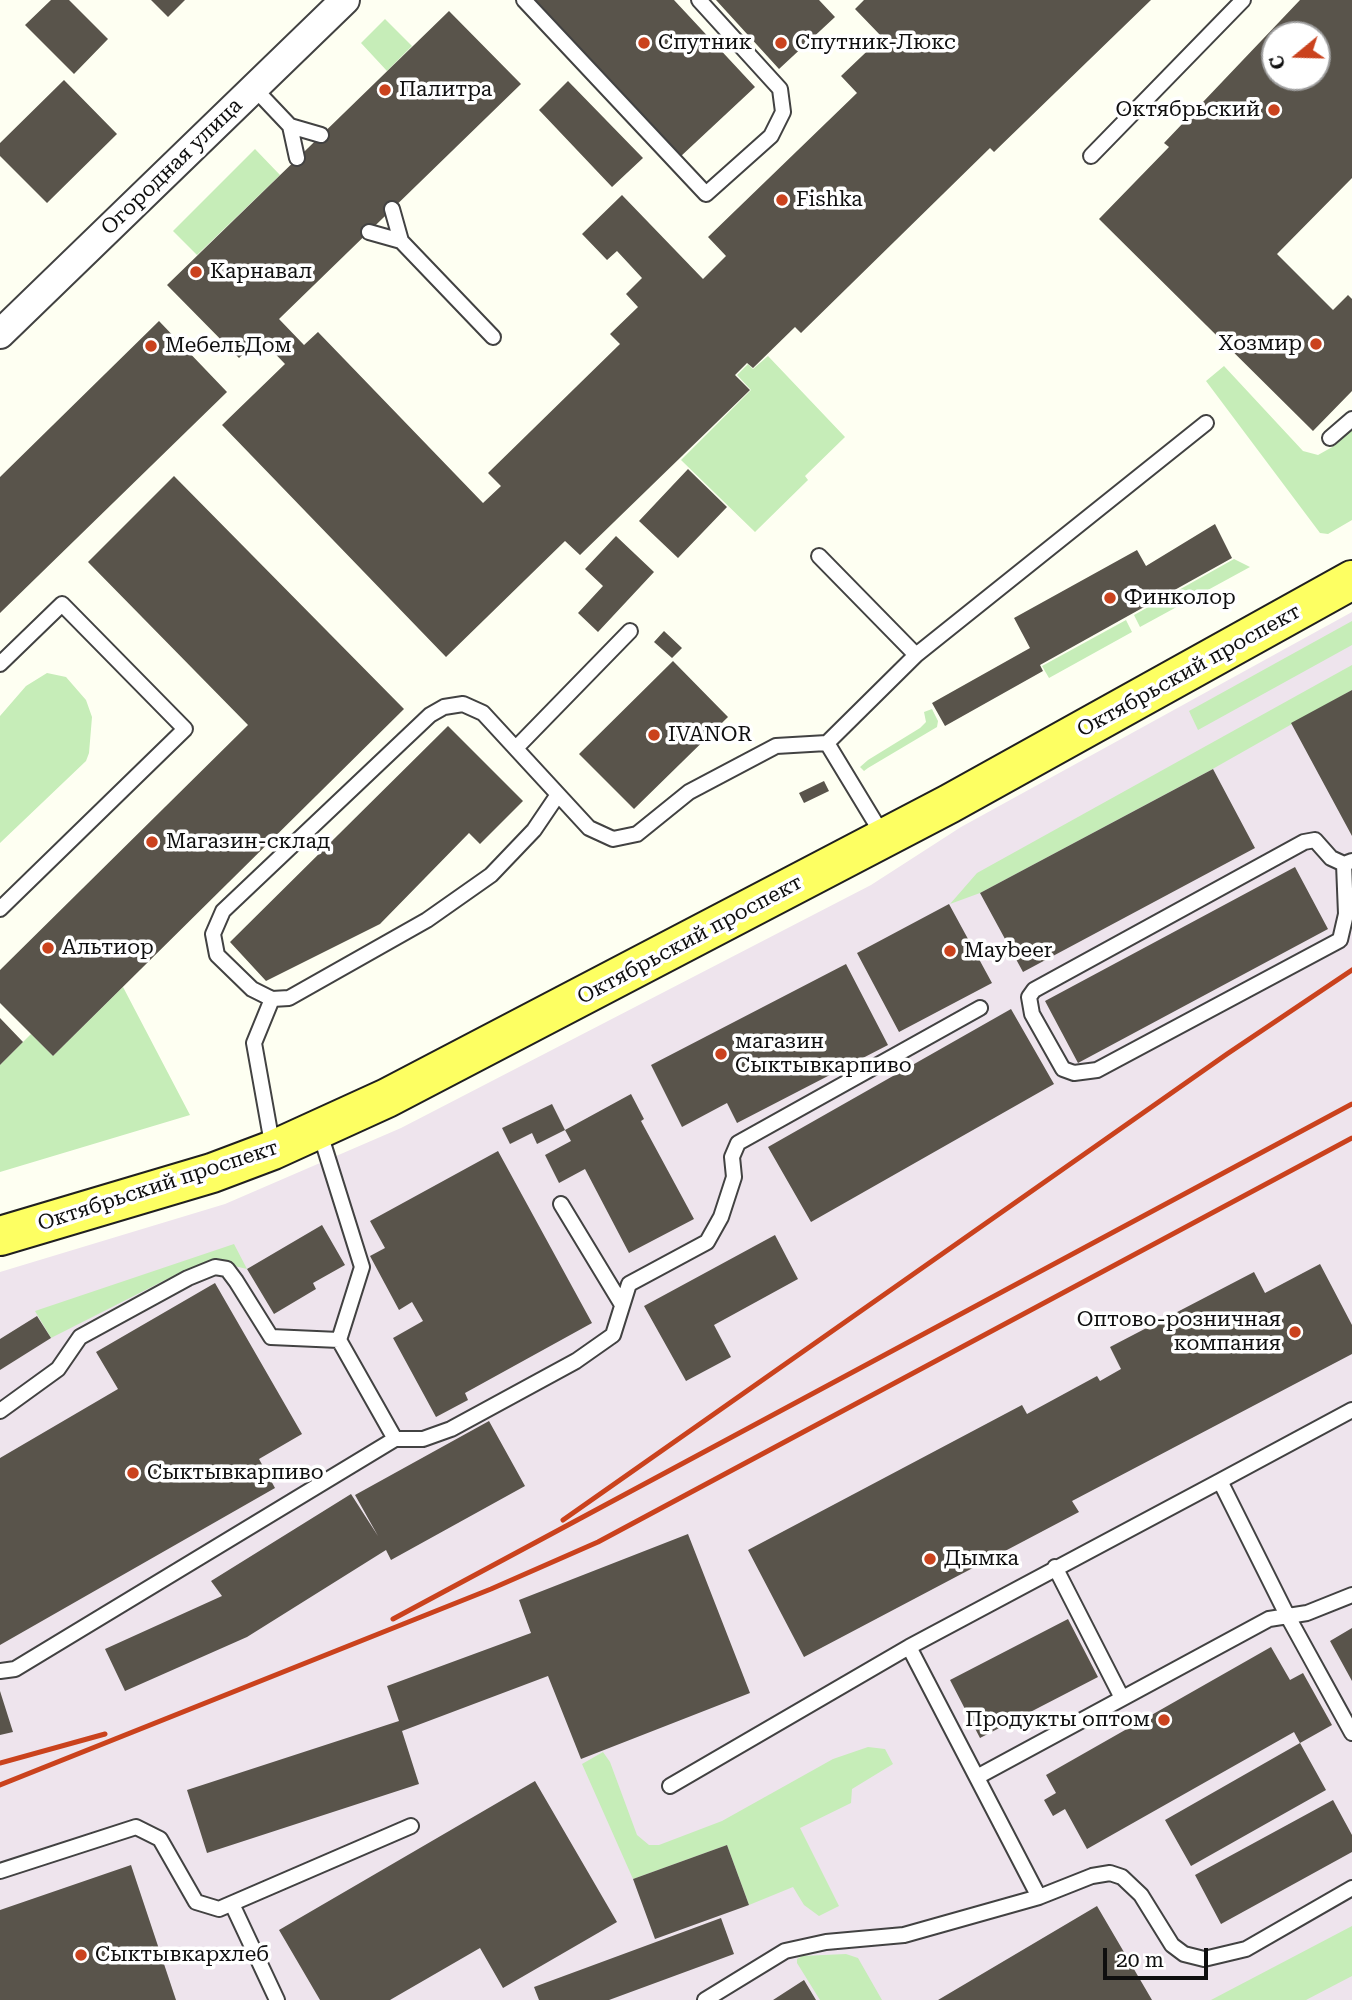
<!DOCTYPE html>
<html>
<head>
<meta charset="utf-8">
<style>
  body { margin:0 }
  #map { position:relative; width:1352px; height:2000px; overflow:hidden; background:#fefff2; font-family:"Roboto Serif",serif }
  canvas { display:block }
  .north { position:absolute; left:1261px; top:21px; width:70px; height:70px; box-sizing:border-box; background:#fff; border:2px solid #9f9f9f; border-radius:50%; rotate:251deg; font-size:19px; font-weight:700; line-height:28px; text-align:center; color:#0f0f0f }
  .north::after { content:''; display:block; margin:auto; width:24px; height:32px; background:#ca421d; clip-path:polygon(50% 0,100% 100%,50% 72%,0 100%) }
  .scale { position:absolute; left:1103px; top:1948px; width:105px; height:32px; box-sizing:border-box; border:4px solid #0f0f0f; border-top:0; padding-left:9px; font-size:21px; line-height:24px; white-space:nowrap; color:#0f0f0f; -webkit-text-stroke:5px #fff; paint-order:stroke }
</style>
</head>
<body>
<div id="map">
<canvas width="1352" height="2000"></canvas>
<div class="north">С</div>
<div class="scale">20 m</div>
</div>
<script>
const ctx = document.querySelector('canvas').getContext('2d');
ctx.lineJoin = 'round';
function fill(path, color) {
  ctx.fillStyle = color;
  ctx.fill(path, 'evenodd');
}
function shape(rows) {
  const path = new Path2D();
  for (const r of rows) {
    path.moveTo(r[0], r[1]);
    for (let i = 2; i < r.length; i += 2) path.lineTo(r[i], r[i + 1]);
  }
  return path;
}
function strokePath(path, color, width, dash) {
  ctx.strokeStyle = color;
  ctx.lineWidth = width;
  ctx.lineCap = dash ? 'butt' : 'round';
  ctx.setLineDash(dash || []);
  ctx.stroke(path);
}
function label(font, color, halo, rows, align = 'center') {
  ctx.font = font + ' "Roboto Serif",serif';
  ctx.lineWidth = 7;
  ctx.setLineDash([]);
  ctx.textBaseline = 'middle';
  ctx.strokeStyle = halo;
  ctx.fillStyle = color;
  for (const [text, x, y, turn = 0] of rows) {
    ctx.save();
    ctx.translate(x, y);
    ctx.rotate((+turn || 0) * Math.PI / 180);
    ctx.textAlign = isNaN(turn) ? turn : align;
    if (halo) ctx.strokeText(text, 0, 0);
    ctx.fillText(text, 0, 0);
    ctx.restore();
  }
}
fill(shape([
  [1352,612,1352,2000,0,2000,0,1272,225,1204,401,1128,871,885,961,827]
]), '#eee4ed');
fill(shape([
  [385,19,412,46,387,71,361,43],
  [255,149,280,175,197,255,173,231],
  [768,356,845,437,805,476,808,480,755,532,681,460,751,390,737,375,748,364,753,369],
  [1224,366,1303,451,1318,455,1334,446,1352,430,1352,520,1328,534,1320,533,1206,381],
  [1234,559,1250,567,1140,627,1134,615],
  [1126,620,1132,632,1049,678,1042,666],
  [1352,621,1352,645,1198,730,1189,711],
  [1352,665,1352,690,1209,771,980,893,950,904,977,873],
  [47,673,66,677,86,700,92,717,89,753,86,761,0,843,0,716,26,686],
  [932,709,938,721,937,727,868,768,864,771,860,767,868,760,920,728,926,722,924,712],
  [123,987,190,1115,0,1172,0,1065,31,1034,53,1056],
  [234,1244,247,1269,217,1262,179,1273,51,1338,35,1311],
  [868,1747,885,1749,893,1764,852,1789,851,1803,800,1828,839,1906,819,1916,804,1905,793,1887,749,1905,727,1845,633,1879,582,1764,603,1752,610,1762,637,1835,649,1845,659,1845,722,1821,833,1759],
  [1352,1926,1352,1976,1306,2000,1211,2000],
  [846,1954,858,1958,882,2000,820,2000,797,1963,797,1959,802,1956]
]), '#c6edb8');
fill(shape([
  [51,0,69,0,108,39,74,74,25,25],
  [151,0,185,0,168,17],
  [534,0,674,0,755,87,680,157],
  [716,0,819,0,835,17,779,69],
  [864,0,1151,0,994,152,990,148,801,333,795,327,753,368,747,363,735,375,750,390,580,555,565,541,446,657,222,425,285,364,260,338,239,358,167,285,449,11,521,84,279,319,304,345,318,332,483,503,501,486,488,473,620,344,610,334,638,307,626,294,642,278,617,251,607,260,582,234,622,195,703,279,726,256,708,237,857,93,841,76,882,37,855,9],
  [1300,0,1352,0,1352,178,1277,254,1333,310,1348,295,1352,299,1352,391,1313,431,1099,219,1169,147,1164,143],
  [1275,35,1317,35,1317,77,1275,77],
  [64,80,117,134,47,203,0,156,0,143],
  [568,81,643,158,612,187,539,110],
  [159,321,227,392,0,613,0,477],
  [688,469,727,507,678,558,639,521],
  [174,476,404,709,53,1056,0,1003,0,970,248,725,88,562],
  [1215,524,1232,558,1040,665,1043,671,945,726,932,703,1030,648,1014,618,1137,550,1146,566],
  [616,536,654,572,598,632,578,613,603,586,585,569],
  [664,631,682,648,672,658,654,642],
  [673,661,728,717,634,809,579,754],
  [1352,690,1352,836,1291,723],
  [448,726,523,801,480,844,469,833,380,924,266,981,230,942],
  [1213,769,1255,848,1023,972,980,893],
  [824,781,829,791,804,803,799,793],
  [1295,867,1328,929,1078,1063,1045,1001],
  [949,904,992,983,899,1032,857,953],
  [846,964,888,1045,737,1123,727,1103,682,1127,651,1065],
  [1011,1009,1054,1084,811,1222,768,1147],
  [0,1018,23,1042,0,1065],
  [631,1094,644,1119,641,1121,694,1219,629,1253,585,1169,559,1183,545,1155,571,1141,565,1130],
  [552,1104,565,1130,537,1144,532,1133,510,1144,502,1128],
  [498,1151,592,1323,465,1393,468,1400,436,1417,393,1338,423,1321,412,1302,399,1310,370,1256,385,1248,370,1221],
  [322,1225,345,1265,313,1283,316,1289,274,1314,247,1269],
  [775,1235,798,1279,714,1325,731,1357,686,1381,644,1306],
  [1320,1264,1352,1325,1352,1354,1072,1501,1079,1512,804,1657,748,1550,1022,1405,1027,1414,1097,1376,1100,1381,1121,1369,1110,1347,1254,1272,1265,1293],
  [215,1283,302,1434,259,1459,275,1488,0,1645,0,1458,118,1389,96,1352],
  [37,1316,51,1338,0,1370,0,1339],
  [489,1421,525,1486,391,1560,386,1550,247,1637,125,1691,105,1649,222,1596,211,1581,351,1494,378,1536,355,1495],
  [688,1534,750,1693,581,1759,548,1676,402,1731,419,1784,207,1853,187,1790,399,1721,387,1686,531,1633,519,1600],
  [1068,1619,1098,1677,980,1738,950,1680],
  [1352,1628,1352,1681,1330,1641],
  [1271,1647,1290,1680,1303,1673,1332,1725,1300,1743,1294,1732,1087,1849,1065,1809,1053,1816,1044,1800,1056,1793,1046,1775],
  [0,1691,13,1732,0,1735],
  [1300,1743,1326,1790,1191,1866,1165,1820],
  [535,1781,617,1922,503,1988,480,1948,390,2000,320,2000,279,1930],
  [1333,1800,1352,1835,1352,1852,1221,1924,1195,1875],
  [727,1845,749,1905,655,1939,633,1879],
  [131,1865,176,2000,0,2000,0,1910],
  [1097,1906,1152,2000,938,2000],
  [721,1918,734,1954,609,2000,539,2000,534,1987],
  [804,1980,816,2000,773,2000]
]), '#59544b');
const service = shape([
  [524,0,706,194,771,136,783,112,780,89,699,0],
  [254,88,290,126,321,135],
  [290,126,297,158],
  [1091,156,1243,0],
  [392,209,401,241,493,337],
  [369,232,401,241],
  [1330,438,1352,419],
  [819,556,916,655],
  [0,664,62,604,185,729,0,909],
  [827,743,884,837],
  [516,748,630,631],
  [557,796,534,830,491,875,427,920,289,998,272,999,252,989,217,955,213,934,223,911,430,715,444,707,463,704,483,713,589,828,613,839,637,834,689,792,776,746,827,743,916,655,1206,423],
  [1344,864,1346,914,1340,940,1097,1070,1074,1073,1063,1069,1032,1014,1029,997,1034,990,1304,842,1315,840,1331,858,1344,864,1352,861],
  [272,999,254,1043,273,1149],
  [561,1204,621,1303],
  [0,1411,58,1369,80,1337,188,1278,215,1267,227,1269,236,1281,271,1337,339,1340],
  [395,1439,423,1439,451,1429,576,1361,613,1335,629,1284,707,1242,721,1217,734,1177,732,1157,738,1143,980,1008],
  [1220,1481,1352,1410],
  [1055,1567,1122,1698],
  [909,1647,1039,1897],
  [0,1671,15,1669,395,1439,339,1340,362,1267,319,1130],
  [977,1777,1269,1619,1307,1613,1352,1595],
  [670,1786,909,1647,1220,1481,1287,1615,1352,1733],
  [0,1871,136,1827,160,1839,196,1902,219,1909,411,1826],
  [232,1904,277,2000],
  [705,2000,785,1951,826,1942,904,1935,1039,1897,1092,1876,1110,1873,1122,1877,1141,1895,1172,1945,1184,1954,1204,1959,1246,1949,1352,1888]
]);
const minor = shape([
  [0,334,345,0]
]);
const primary = shape([
  [0,1236,212,1173,273,1150,387,1098,949,804,1352,580]
]);
strokePath(service, '#424242', 18);
strokePath(minor, '#424242', 32);
strokePath(primary, '#202020', 42);
strokePath(service, '#fff', 14);
strokePath(minor, '#fff', 28);
strokePath(primary, '#fdff62', 38);
strokePath(shape([
  [563,1520,1227,1054,1352,970],
  [393,1619,1352,1104],
  [0,1763,105,1734],
  [0,1785,491,1589,598,1542,1352,1138]
]), '#ca421d', 5);
for (const [x, y, r, color] of [
  [644,43,7,"#ca421d"],
  [781,43,7,"#ca421d"],
  [385,90,7,"#ca421d"],
  [1274,110,7,"#ca421d"],
  [782,200,7,"#ca421d"],
  [196,272,7,"#ca421d"],
  [1316,344,7,"#ca421d"],
  [151,346,7,"#ca421d"],
  [1110,598,7,"#ca421d"],
  [654,735,7,"#ca421d"],
  [152,842,7,"#ca421d"],
  [48,948,7,"#ca421d"],
  [950,951,7,"#ca421d"],
  [721,1054,7,"#ca421d"],
  [1295,1332,7,"#ca421d"],
  [133,1473,7,"#ca421d"],
  [930,1559,7,"#ca421d"],
  [1164,1720,7,"#ca421d"],
  [81,1955,7,"#ca421d"]
]) {
  const dot = new Path2D();
  dot.arc(x, y, r, 0, 2 * Math.PI);
  ctx.fillStyle = color;
  ctx.fill(dot);
  strokePath(dot, '#fff', 2.5);
}
label('21px', '#0f0f0f', '#fff', [
  ["Спутник",658,43],
  ["Спутник-Люкс",795,43],
  ["Палитра",399,90],
  ["Октябрьский",1260,110,"right"],
  ["Fishka",796,200],
  ["Карнавал",210,272],
  ["Хозмир",1302,344,"right"],
  ["МебельДом",165,346],
  ["Финколор",1124,598],
  ["IVANOR",668,735],
  ["Магазин-склад",166,842],
  ["Альтиор",62,948],
  ["Maybeer",964,951],
  ["магазин",735,1042],
  ["Сыктывкарпиво",735,1066],
  ["Оптово-розничная",1281,1320,"right"],
  ["компания",1281,1344,"right"],
  ["Сыктывкарпиво",147,1473],
  ["Дымка",944,1559],
  ["Продукты оптом",1150,1720,"right"],
  ["Сыктывкархлеб",95,1955]
], 'left');
label('21px', '#0f0f0f', '#fff', [
  ["Огородная улица",172,167,-44],
  ["Октябрьский проспект",1189,671,-29],
  ["Октябрьский проспект",690,940,-28],
  ["Октябрьский проспект",158,1186,-18]
]);
</script>
</body>
</html>
